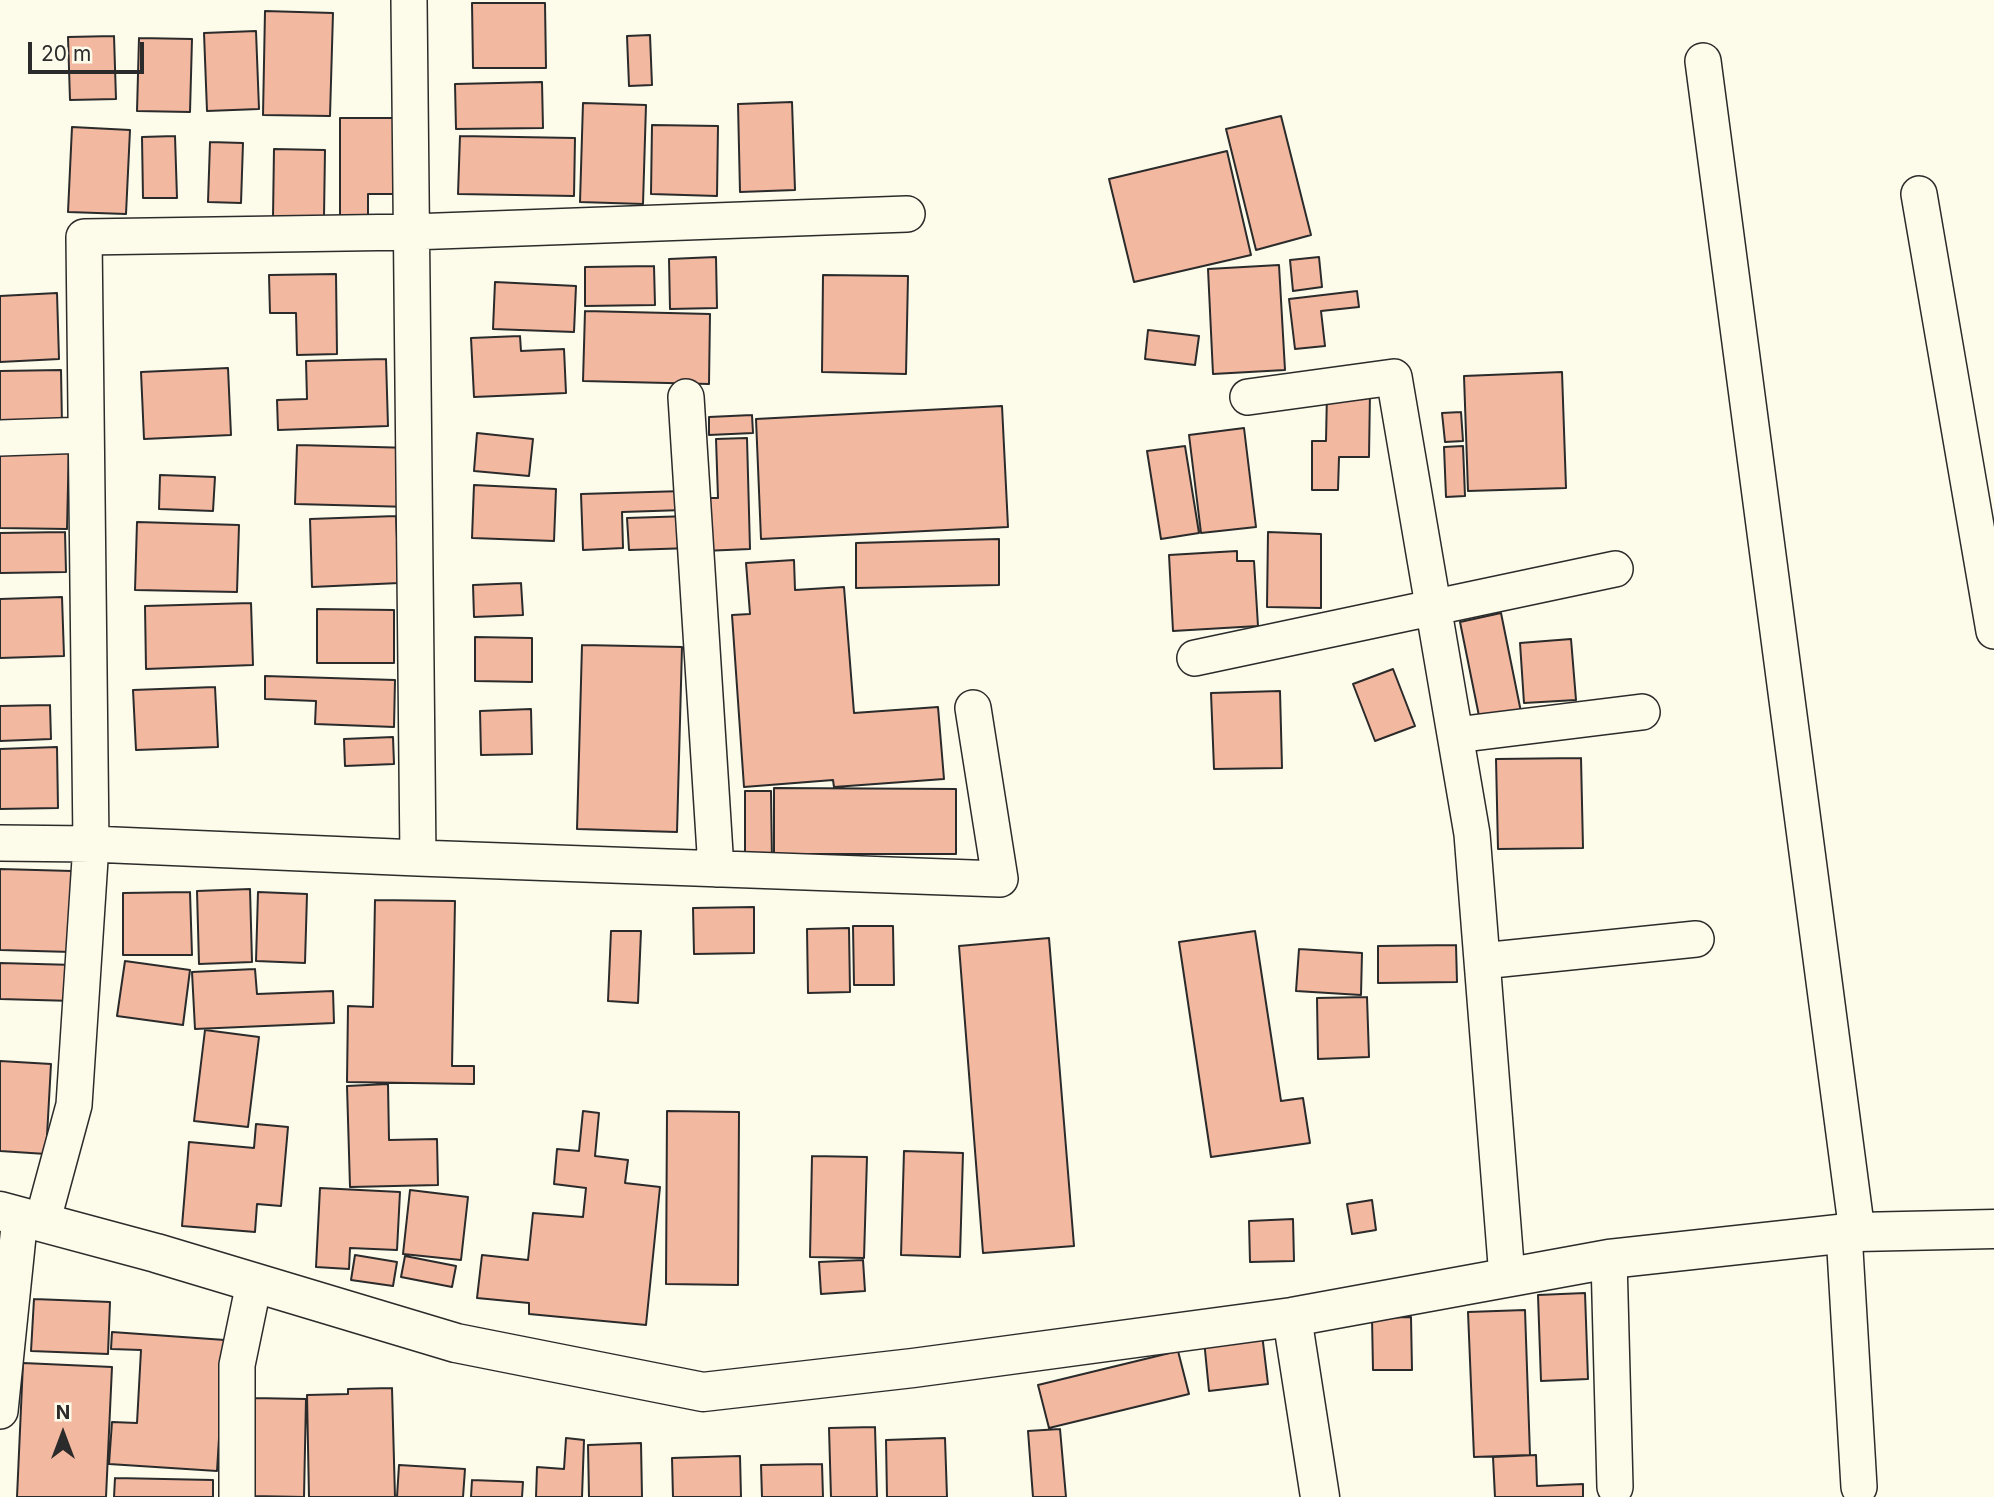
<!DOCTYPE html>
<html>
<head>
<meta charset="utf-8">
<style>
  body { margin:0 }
  #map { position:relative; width:1994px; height:1497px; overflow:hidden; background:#fdfbea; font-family:Inter,sans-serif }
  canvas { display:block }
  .north { position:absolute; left:28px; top:1399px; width:70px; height:70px; -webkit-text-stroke:5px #fdfbea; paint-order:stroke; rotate:0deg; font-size:19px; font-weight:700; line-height:28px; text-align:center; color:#2b2b2b }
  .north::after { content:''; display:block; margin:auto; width:24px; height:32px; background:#2b2b2b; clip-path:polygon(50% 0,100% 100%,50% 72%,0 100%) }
  .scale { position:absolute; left:28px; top:42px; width:116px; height:32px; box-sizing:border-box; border:4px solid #2b2b2b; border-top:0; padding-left:9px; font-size:21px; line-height:24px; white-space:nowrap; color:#2b2b2b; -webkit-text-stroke:5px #fdfbea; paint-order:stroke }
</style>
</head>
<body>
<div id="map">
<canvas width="1994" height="1497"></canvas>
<div class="north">N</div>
<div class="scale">20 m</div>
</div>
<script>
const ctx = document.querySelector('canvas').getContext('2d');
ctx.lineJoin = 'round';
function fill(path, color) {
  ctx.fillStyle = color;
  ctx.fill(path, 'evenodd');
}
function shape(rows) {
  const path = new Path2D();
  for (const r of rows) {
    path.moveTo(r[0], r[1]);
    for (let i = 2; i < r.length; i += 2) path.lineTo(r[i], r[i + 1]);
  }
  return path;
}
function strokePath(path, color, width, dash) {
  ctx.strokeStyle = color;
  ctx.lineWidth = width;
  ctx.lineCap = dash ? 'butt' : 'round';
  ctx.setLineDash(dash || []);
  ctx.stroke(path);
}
const building = shape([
  [472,3,545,3,546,68,473,68,472,3],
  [265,11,333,13,330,116,263,115,265,11],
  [256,31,259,109,207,111,204,33,256,31],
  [650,35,652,85,629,86,627,36,650,35],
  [114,36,116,99,70,100,68,37,114,36],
  [139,38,192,39,190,112,137,111,139,38],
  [542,82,543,128,456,129,455,84,542,82],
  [792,102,795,190,740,192,738,104,792,102],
  [583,103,646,105,643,204,580,202,583,103],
  [1281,116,1311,235,1256,250,1226,129,1281,116],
  [340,118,395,118,395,194,368,194,368,219,340,219,340,118],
  [652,125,718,126,717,196,651,194,652,125],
  [72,127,130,130,126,214,68,212,72,127],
  [175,136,177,198,143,198,142,137,175,136],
  [460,136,575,138,574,196,458,194,460,136],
  [210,142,243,143,241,203,208,202,210,142],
  [274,149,325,150,324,217,273,217,274,149],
  [1227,151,1251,255,1134,282,1109,179,1227,151],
  [716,257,717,308,670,309,669,259,716,257],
  [1319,257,1322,287,1293,291,1290,260,1319,257],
  [1279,265,1285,370,1213,374,1208,269,1279,265],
  [654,266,655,305,585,306,585,267,654,266],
  [336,274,337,354,297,355,296,313,270,313,269,275,336,274],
  [823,275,908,276,906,374,822,372,823,275],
  [495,282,576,286,574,332,493,329,495,282],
  [1357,291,1359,307,1321,311,1325,346,1295,349,1289,299,1357,291],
  [57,293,59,359,0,362,0,296,57,293],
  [585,311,710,314,709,384,583,381,585,311],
  [1148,330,1199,336,1195,365,1145,359,1148,330],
  [520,336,521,351,564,349,566,393,474,397,471,338,520,336],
  [386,359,388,426,278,430,277,400,307,399,306,361,386,359],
  [228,368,231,435,144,439,141,372,228,368],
  [61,370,62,425,0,426,0,371,61,370],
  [1562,372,1566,488,1468,491,1464,376,1562,372],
  [1327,392,1370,392,1369,457,1339,457,1338,490,1312,490,1312,441,1326,441,1327,392],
  [1002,406,1008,527,761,539,756,419,1002,406],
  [1461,412,1463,441,1445,442,1442,413,1461,412],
  [752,415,753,433,709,435,709,417,752,415],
  [1244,428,1256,527,1201,533,1189,435,1244,428],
  [477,433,533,439,529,476,474,471,477,433],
  [747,438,750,549,703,551,701,498,718,498,716,439,747,438],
  [0,441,69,442,67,529,0,528,0,441],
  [297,445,413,448,411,507,295,504,297,445],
  [1185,446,1199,533,1161,539,1147,451,1185,446],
  [1463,446,1465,496,1446,497,1444,447,1463,446],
  [160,475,215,477,213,511,159,509,160,475],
  [474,485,556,489,554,541,472,538,474,485],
  [684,491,684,510,622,512,623,548,583,550,581,494,684,491],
  [396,516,399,583,312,587,310,519,396,516],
  [690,516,692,548,629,550,627,518,690,516],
  [137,522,239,525,237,592,135,590,137,522],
  [65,532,66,572,0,573,0,533,65,532],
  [1268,532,1321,534,1321,608,1267,607,1268,532],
  [999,539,999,585,856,588,856,543,999,539],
  [1237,551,1237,561,1254,561,1258,626,1173,631,1169,555,1237,551],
  [794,560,795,590,844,587,854,713,938,707,944,779,834,787,833,780,744,787,732,615,750,614,746,563,794,560],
  [521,583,523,615,474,617,473,585,521,583],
  [62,597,64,656,0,658,0,599,62,597],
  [251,603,253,665,146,669,145,606,251,603],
  [317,609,394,610,394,663,317,663,317,609],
  [1501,613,1521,712,1480,721,1460,622,1501,613],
  [475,637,532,638,532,682,475,681,475,637],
  [1571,639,1576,700,1524,703,1520,643,1571,639],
  [582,645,682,647,677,832,577,829,582,645],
  [1393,669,1415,726,1375,741,1353,684,1393,669],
  [265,676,395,680,394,727,315,724,316,701,265,699,265,676],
  [215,687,218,747,136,750,133,690,215,687],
  [1280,691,1282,768,1214,769,1211,693,1280,691],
  [50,705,51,739,0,741,0,706,50,705],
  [531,709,532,754,481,755,480,711,531,709],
  [393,737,394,764,345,766,344,739,393,737],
  [57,747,58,808,0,809,0,749,57,747],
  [1581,758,1583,848,1498,849,1496,759,1581,758],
  [774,788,956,789,956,854,774,854,774,788],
  [745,791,771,791,772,862,745,863,745,791],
  [0,869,72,871,71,952,0,950,0,869],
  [250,889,252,962,199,964,197,891,250,889],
  [190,892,192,955,123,955,123,893,190,892],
  [258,892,307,894,305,963,256,961,258,892],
  [375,900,455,901,452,1066,474,1066,474,1084,347,1082,348,1006,373,1007,375,900],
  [754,907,754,953,694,954,693,908,754,907],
  [853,926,893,926,894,985,854,985,853,926],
  [849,928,850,992,808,993,807,929,849,928],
  [611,931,641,931,638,1003,608,1001,611,931],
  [1255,931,1281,1101,1303,1098,1310,1143,1211,1157,1179,942,1255,931],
  [1049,938,1074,1246,983,1253,959,946,1049,938],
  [1456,945,1457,982,1378,983,1378,946,1456,945],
  [1299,949,1362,953,1361,995,1296,991,1299,949],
  [125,961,190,970,183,1025,117,1016,125,961],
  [0,963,75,965,74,1001,0,999,0,963],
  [255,969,257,994,333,991,334,1023,195,1029,192,972,255,969],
  [1367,997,1369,1057,1318,1059,1317,998,1367,997],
  [205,1030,259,1037,248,1127,194,1121,205,1030],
  [0,1061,51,1064,46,1154,0,1151,0,1061],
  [388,1084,389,1140,437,1139,438,1185,350,1187,347,1086,388,1084],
  [583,1111,599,1113,595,1156,628,1160,625,1183,660,1187,646,1325,529,1314,529,1303,477,1298,482,1255,528,1260,533,1213,583,1217,586,1188,554,1184,557,1149,579,1151,583,1111],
  [667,1111,739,1112,738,1285,666,1284,667,1111],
  [256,1124,288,1127,281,1206,257,1204,255,1232,182,1226,189,1142,254,1148,256,1124],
  [904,1151,963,1153,960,1257,901,1255,904,1151],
  [812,1156,867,1157,864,1258,810,1257,812,1156],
  [320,1188,400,1192,397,1250,350,1248,349,1269,316,1267,320,1188],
  [410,1190,468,1197,461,1260,403,1254,410,1190],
  [1372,1200,1376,1230,1352,1234,1347,1204,1372,1200],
  [1293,1219,1294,1261,1250,1262,1249,1221,1293,1219],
  [355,1255,397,1262,393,1286,351,1280,355,1255],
  [405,1256,456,1266,452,1287,401,1277,405,1256],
  [863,1260,865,1291,821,1294,819,1262,863,1260],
  [1585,1293,1588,1379,1541,1381,1538,1295,1585,1293],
  [34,1299,110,1302,108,1354,31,1351,34,1299],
  [1525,1310,1530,1455,1474,1457,1468,1312,1525,1310],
  [1411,1317,1412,1370,1373,1370,1372,1318,1411,1317],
  [112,1332,225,1340,217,1471,109,1464,112,1422,137,1423,141,1350,111,1349,112,1332],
  [1262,1334,1268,1384,1209,1391,1204,1340,1262,1334],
  [1178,1351,1189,1394,1049,1428,1038,1385,1178,1351],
  [23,1363,112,1367,106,1497,17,1497,23,1363],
  [392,1388,395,1497,309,1497,307,1395,348,1394,348,1389,392,1388],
  [253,1398,306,1399,304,1497,251,1496,253,1398],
  [875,1427,877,1497,831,1497,829,1428,875,1427],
  [1060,1429,1066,1497,1033,1497,1028,1431,1060,1429],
  [566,1438,584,1440,582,1497,536,1497,537,1467,564,1469,566,1438],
  [945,1438,947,1497,887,1497,886,1440,945,1438],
  [641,1443,642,1497,589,1497,588,1445,641,1443],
  [1536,1455,1537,1486,1583,1484,1583,1497,1495,1497,1493,1457,1536,1455],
  [740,1456,741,1497,673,1497,672,1458,740,1456],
  [822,1464,823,1497,762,1497,761,1465,822,1464],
  [399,1465,465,1469,463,1497,397,1497,399,1465],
  [115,1478,213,1480,213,1497,114,1497,115,1478],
  [472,1480,523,1482,522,1497,471,1497,472,1480]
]);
fill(building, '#f2b8a0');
strokePath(building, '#2b2b2b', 2);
const street = shape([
  [1703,61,1857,1232],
  [1919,194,1994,631],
  [686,397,716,869],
  [1248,397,1394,377,1472,834,1507,1277],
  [0,438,86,435],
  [1195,658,1615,569],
  [1456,735,1642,712],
  [0,843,91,844,418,858,409,0],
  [418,858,1000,879,973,708],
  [1482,961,1696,939],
  [42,1223,74,1105,91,844,84,237,411,232,907,214],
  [1844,1233,1859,1487],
  [1609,1259,1615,1487],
  [0,1411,20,1217],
  [237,1497,237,1365,254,1283]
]);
const secondary = shape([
  [0,1211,156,1253,456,1343,703,1392,913,1368,1292,1317,1609,1259,1857,1232,1994,1229],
  [1292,1317,1320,1497]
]);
strokePath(street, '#2b2b2b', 38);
strokePath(secondary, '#2b2b2b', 41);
strokePath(street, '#fdfbea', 35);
strokePath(secondary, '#fdfbea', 38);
</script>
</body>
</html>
